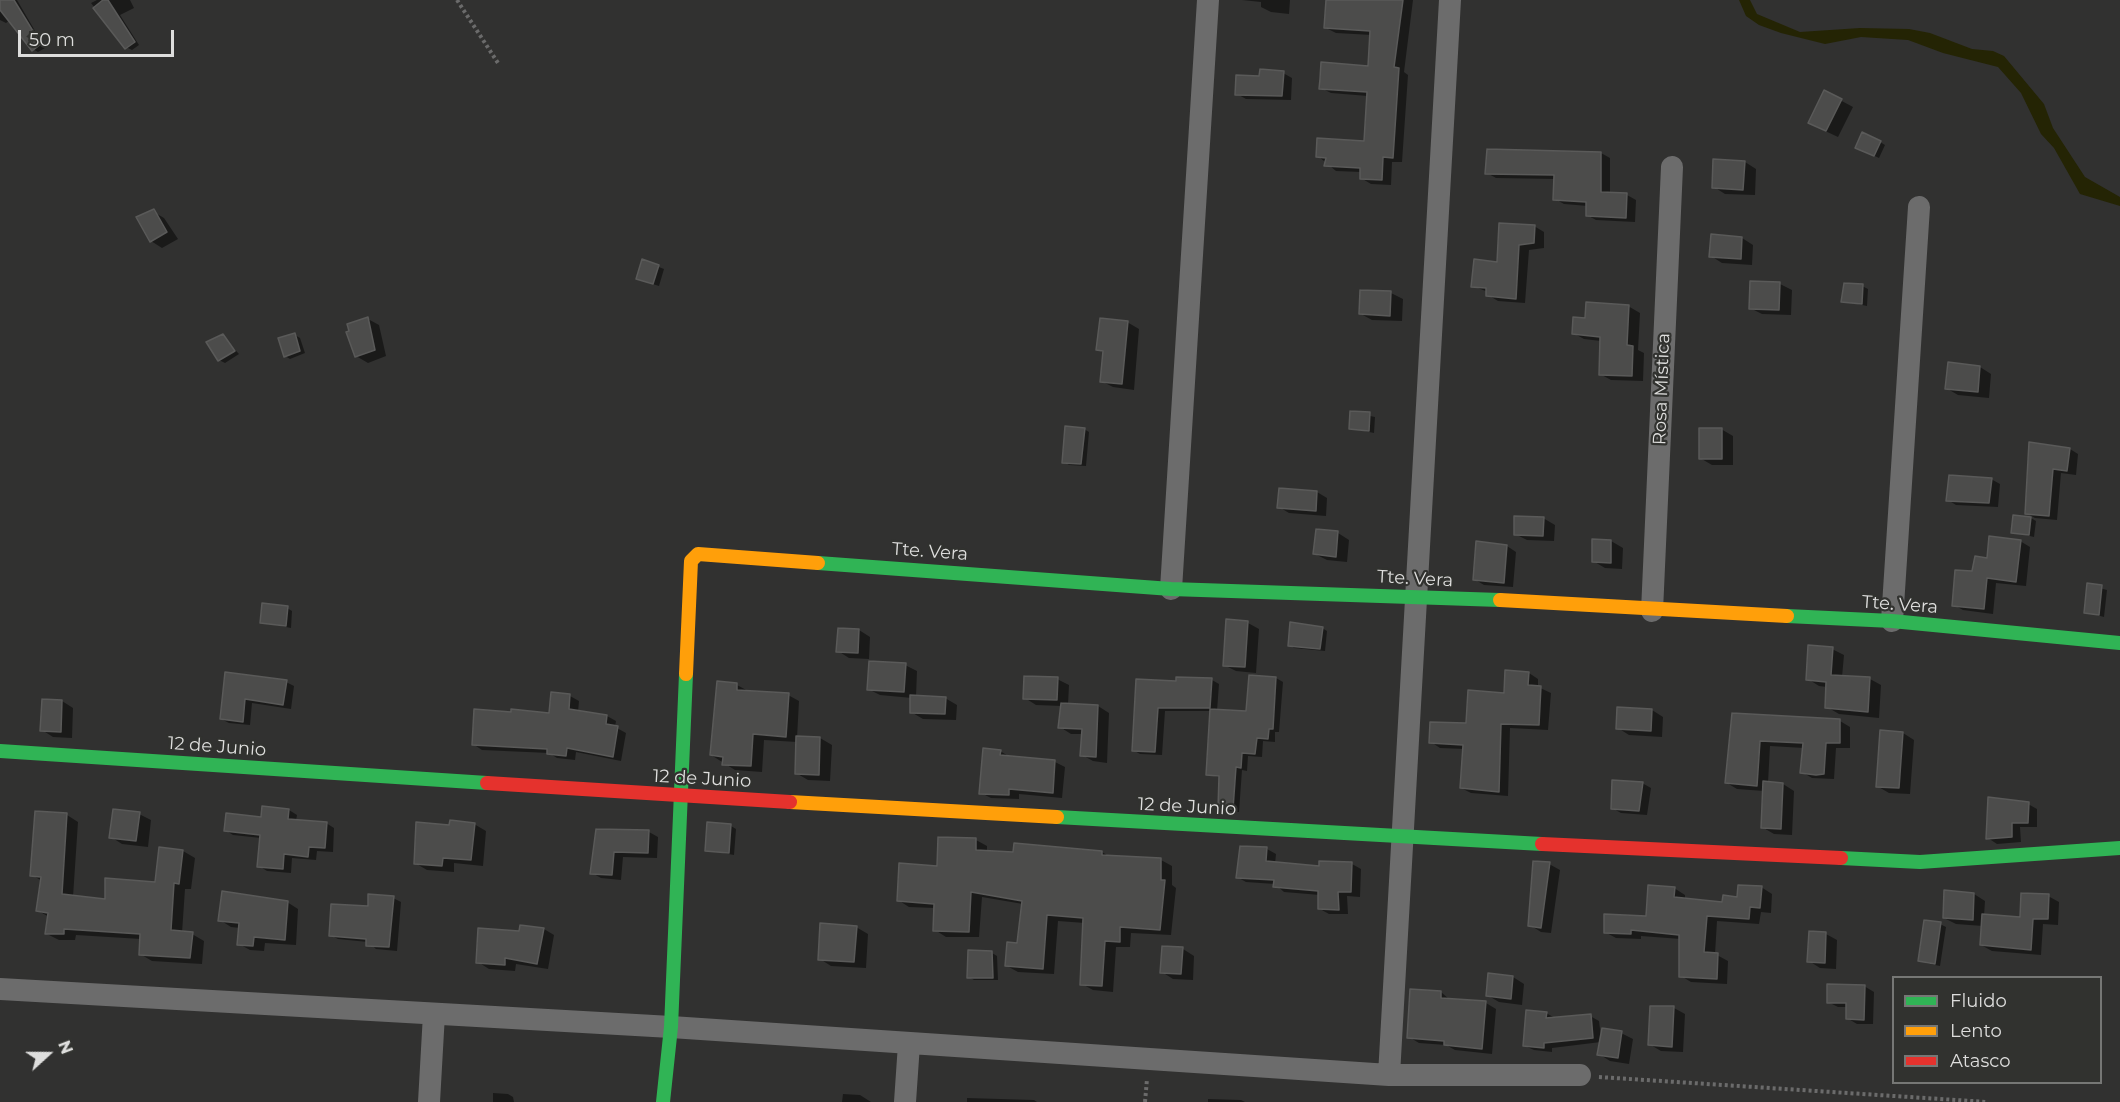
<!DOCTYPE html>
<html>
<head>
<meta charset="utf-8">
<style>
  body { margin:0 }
  #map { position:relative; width:2120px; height:1102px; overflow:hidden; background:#313130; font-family:Montserrat,sans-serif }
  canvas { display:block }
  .legend { position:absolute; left:1892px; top:976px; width:210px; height:108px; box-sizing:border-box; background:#31322f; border:2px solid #767775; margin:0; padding:8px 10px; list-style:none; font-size:18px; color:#dededd }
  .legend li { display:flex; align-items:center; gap:12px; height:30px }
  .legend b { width:30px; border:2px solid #767775 }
  .north { position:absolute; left:18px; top:1024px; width:60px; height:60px; -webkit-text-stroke:4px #31322f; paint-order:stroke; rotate:69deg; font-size:16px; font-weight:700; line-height:24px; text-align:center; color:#dededd }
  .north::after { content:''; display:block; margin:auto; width:21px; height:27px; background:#dededd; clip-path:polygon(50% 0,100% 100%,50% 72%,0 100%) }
  .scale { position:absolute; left:18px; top:30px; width:156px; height:27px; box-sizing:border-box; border:3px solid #dededd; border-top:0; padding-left:8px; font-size:18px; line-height:21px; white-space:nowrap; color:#dededd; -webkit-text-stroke:4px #31322f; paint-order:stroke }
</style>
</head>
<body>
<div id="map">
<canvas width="2120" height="1102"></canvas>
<ul class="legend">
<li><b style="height:8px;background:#30b455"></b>Fluido</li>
<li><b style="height:8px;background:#ff9f0a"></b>Lento</li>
<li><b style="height:8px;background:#e5322d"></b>Atasco</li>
</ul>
<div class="north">N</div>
<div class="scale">50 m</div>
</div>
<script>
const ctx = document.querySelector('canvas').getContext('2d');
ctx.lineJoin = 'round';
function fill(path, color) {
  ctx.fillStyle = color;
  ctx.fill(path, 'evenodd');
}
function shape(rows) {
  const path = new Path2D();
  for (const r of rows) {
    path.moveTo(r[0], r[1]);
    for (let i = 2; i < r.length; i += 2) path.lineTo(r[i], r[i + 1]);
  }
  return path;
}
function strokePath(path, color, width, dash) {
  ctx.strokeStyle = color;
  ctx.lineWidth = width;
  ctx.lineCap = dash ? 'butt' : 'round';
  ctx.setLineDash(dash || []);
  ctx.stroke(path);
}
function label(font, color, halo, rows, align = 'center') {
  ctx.font = font + ' Montserrat,sans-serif';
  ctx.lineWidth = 4.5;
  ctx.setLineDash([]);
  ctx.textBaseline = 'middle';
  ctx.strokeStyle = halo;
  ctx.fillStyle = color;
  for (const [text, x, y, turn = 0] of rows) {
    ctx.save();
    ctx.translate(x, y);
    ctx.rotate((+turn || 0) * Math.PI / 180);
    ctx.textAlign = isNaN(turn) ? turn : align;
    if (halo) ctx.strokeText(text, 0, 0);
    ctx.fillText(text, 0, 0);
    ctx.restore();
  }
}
fill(shape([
  [1739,0,1750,0,1757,14,1800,32,1860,28,1909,29,1930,33,1972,49,1993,51,2004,56,2044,104,2053,128,2085,177,2120,197,2120,206,2080,194,2054,148,2041,134,2021,93,1998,67,1943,53,1908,40,1861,37,1825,44,1781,33,1759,25,1746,16]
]), '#242404');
fill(shape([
  [0,0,17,0,45,48,38,52,33,49,10,20,6,23,0,20],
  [97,0,130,0,134,8,120,15,139,45,132,50,126,47,91,3],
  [1242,0,1290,0,1289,14,1271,12,1261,7,1261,2],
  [1327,0,1413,0,1404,72,1408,75,1402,162,1392,162,1391,185,1371,184,1361,178,1361,172,1336,171,1318,156,1365,143,1368,96,1331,93,1321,88,1369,67,1372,35,1336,33,1326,28],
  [1283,73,1292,78,1291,100,1246,99,1237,94,1260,78],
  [1825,92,1853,107,1838,137,1821,129],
  [1880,142,1885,145,1879,158,1862,150],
  [1601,153,1610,158,1610,194,1627,195,1636,200,1635,222,1596,220,1587,215,1588,206,1564,204,1555,199,1555,179,1496,178,1487,173],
  [1745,162,1756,169,1755,195,1725,194,1714,187],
  [152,211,164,218,178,239,162,248,151,241],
  [1534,226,1544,232,1544,248,1529,250,1525,303,1498,301,1488,295,1488,292,1473,286],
  [1742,238,1753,245,1752,265,1722,263,1711,256],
  [643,261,664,269,659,286,643,281],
  [1752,282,1780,284,1792,290,1791,315,1762,314,1750,308],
  [1862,286,1868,289,1867,306,1843,301],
  [1362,292,1391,293,1403,299,1402,321,1372,320,1361,314],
  [1628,306,1640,313,1638,350,1644,353,1643,381,1611,380,1600,374,1601,341,1584,339,1573,333,1586,319],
  [368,319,379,325,386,356,368,363,356,356],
  [1127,322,1139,329,1134,390,1113,387,1101,381,1104,353,1098,349],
  [295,335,300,338,305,353,290,359,285,356],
  [222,336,239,354,225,363,219,360],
  [1980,367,1991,374,1989,398,1958,395,1946,388],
  [1351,412,1375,417,1374,433,1350,428],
  [1084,429,1089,432,1086,466,1069,465,1064,462],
  [1721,429,1733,436,1733,465,1712,465,1700,458],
  [2031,444,2070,449,2078,454,2076,475,2061,473,2057,520,2035,518,2026,513],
  [1991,479,2000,484,1998,507,1956,505,1948,500],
  [1317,492,1327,498,1326,516,1289,513,1279,507],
  [1543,518,1555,525,1554,541,1527,540,1515,534],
  [2031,518,2036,521,2034,537,2013,532],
  [1317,531,1338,533,1349,540,1347,562,1327,560,1315,554],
  [1611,541,1623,548,1622,569,1605,568,1593,561],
  [2020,541,2030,547,2026,586,1996,583,1993,614,1963,610,1954,605,1973,573],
  [1507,546,1516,552,1513,587,1484,585,1474,579],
  [2088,585,2107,590,2104,617,2085,612],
  [287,608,292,611,291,628,261,622],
  [1227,620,1248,623,1259,629,1256,673,1236,671,1224,665],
  [1322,628,1327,631,1325,651,1294,648,1289,645],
  [859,630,870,637,869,659,849,658,838,651],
  [1832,649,1844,655,1842,677,1870,679,1881,685,1879,718,1839,714,1827,707,1827,687,1819,686,1808,679],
  [905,665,917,671,916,697,945,698,957,705,956,720,923,719,911,712,912,698,880,695,868,689],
  [1529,673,1538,679,1538,687,1551,693,1548,730,1510,728,1508,796,1471,793,1461,788,1465,749,1440,748,1431,742,1468,725],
  [227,674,286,682,294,686,291,709,252,703,250,725,229,723,221,719],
  [1177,678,1212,680,1219,684,1217,711,1247,713,1276,678,1283,682,1279,732,1275,732,1275,742,1263,741,1262,757,1248,756,1247,771,1242,770,1239,812,1226,812,1219,808,1221,778,1207,774,1211,711,1165,711,1162,755,1140,754,1133,750,1137,681,1177,683],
  [1057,679,1069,685,1068,705,1098,706,1109,713,1107,763,1093,761,1082,755,1083,734,1071,734,1060,727,1062,706,1036,705,1025,698],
  [737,685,748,691,788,695,799,701,797,738,820,738,832,745,830,781,808,780,796,773,797,742,764,740,762,772,735,770,711,755],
  [552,694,570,696,579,701,578,712,607,716,616,721,615,727,626,733,621,761,576,752,575,760,557,758,549,753,482,750,473,744,550,714],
  [62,701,73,708,72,738,53,737,42,730],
  [1652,710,1663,717,1662,737,1629,735,1618,728],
  [1733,714,1840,721,1850,727,1850,748,1836,748,1834,779,1812,778,1802,772,1804,748,1770,746,1768,783,1783,784,1794,791,1792,835,1774,834,1762,827,1764,791,1737,789,1727,783],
  [1903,733,1914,740,1910,794,1889,793,1877,786],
  [1000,751,1010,757,1055,762,1065,767,1062,798,1019,794,1019,799,991,798,981,793],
  [1642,783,1651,788,1647,815,1621,813,1612,808],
  [2028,804,2037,809,2037,827,2020,827,2021,842,1997,844,1988,838],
  [289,810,297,815,296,821,326,823,334,828,333,852,317,851,316,860,292,858,291,873,267,871,259,866,261,838,233,835,225,830],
  [139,814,151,820,148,847,122,844,111,837],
  [67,815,78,822,73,897,106,900,156,883,161,848,183,851,195,858,191,889,185,889,182,933,192,934,204,941,202,964,152,961,140,954,141,939,76,935,75,940,59,940,47,934,49,917,37,910,42,881,32,875],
  [474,824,486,831,483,866,454,863,454,872,427,870,415,863,451,827],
  [731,826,736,829,734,855,706,850],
  [598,831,649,832,658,837,657,858,623,857,621,880,601,878,592,873],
  [976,840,987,846,987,852,1015,854,1016,845,1102,852,1110,857,1161,860,1172,866,1172,885,1176,888,1171,935,1131,933,1130,947,1116,947,1113,992,1093,990,1082,984,1085,923,1058,921,1054,974,1018,972,1007,966,1019,944,1023,904,982,897,979,937,946,937,935,930,935,908,909,907,898,900],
  [1267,849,1276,854,1275,864,1321,868,1352,864,1361,869,1360,897,1347,896,1348,914,1329,914,1320,909,1320,895,1284,892,1275,884,1246,882,1237,877],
  [1549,864,1560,870,1551,933,1541,932,1530,925],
  [1761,887,1772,894,1771,913,1761,912,1759,924,1717,921,1715,954,1728,961,1727,984,1691,982,1681,976,1681,939,1641,936,1641,939,1616,938,1605,932,1648,918,1674,888,1685,895,1685,900,1723,903],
  [1974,894,1985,901,1984,916,2021,919,2048,896,2059,902,2058,925,2043,924,2041,955,1992,951,1981,945,1983,926,1956,924,1944,918],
  [393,898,401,902,397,951,376,949,368,942,338,939,330,935,369,908],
  [287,902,298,909,296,945,265,943,264,951,250,950,239,944,240,928,231,927,220,920],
  [1940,924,1946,927,1940,966,1925,963,1920,960],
  [856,927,868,934,866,968,831,966,820,959],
  [544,929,554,935,548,969,516,964,515,971,489,969,478,962,520,933],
  [1826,934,1837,940,1836,969,1820,968,1809,961],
  [1183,949,1194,956,1193,980,1173,979,1162,972],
  [992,953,997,956,998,980,974,980,969,977],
  [1513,977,1524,984,1522,1005,1499,1002,1487,995],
  [1864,986,1874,992,1873,1024,1857,1024,1847,1018,1848,1007,1838,1007,1828,1002],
  [1441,992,1450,1000,1486,1003,1496,1009,1492,1054,1455,1050,1446,1045,1419,1043,1409,1037],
  [1674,1008,1685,1014,1683,1052,1661,1051,1649,1044],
  [1546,1013,1555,1018,1590,1016,1599,1021,1601,1037,1621,1033,1633,1039,1629,1064,1610,1061,1599,1054,1601,1042,1552,1048,1552,1052,1534,1050,1525,1046],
  [493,1093,508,1094,513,1097,514,1102,493,1102],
  [843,1094,860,1095,871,1102,842,1102],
  [967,1098,1034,1100,1037,1102,967,1102],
  [1208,1099,1241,1100,1245,1102,1208,1102]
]), '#0007');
const building = shape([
  [0,0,14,0,41,44,32,51,0,10,0,0],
  [103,0,108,0,135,42,125,49,93,8,103,0],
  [1326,0,1403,0,1394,67,1399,68,1393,158,1383,157,1382,180,1360,179,1360,168,1324,166,1326,158,1316,157,1317,138,1364,141,1367,92,1319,89,1320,79,1321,62,1368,66,1370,31,1324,28,1326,0],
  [1260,69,1284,71,1282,96,1235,95,1236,75,1259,76,1260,69],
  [1824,90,1842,99,1826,131,1808,123,1824,90],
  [1862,132,1881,141,1874,156,1855,148,1862,132],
  [1487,149,1601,152,1601,192,1627,193,1626,218,1586,216,1586,202,1553,200,1554,175,1485,174,1487,149],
  [1713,159,1745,161,1743,190,1712,188,1713,159],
  [154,209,167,232,150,242,136,217,154,209],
  [1499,223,1535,225,1534,243,1519,245,1516,299,1486,296,1486,288,1471,287,1474,259,1497,262,1499,223],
  [1711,234,1742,237,1741,259,1709,257,1711,234],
  [642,259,659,265,653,284,636,279,642,259],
  [1750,281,1780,282,1779,310,1749,309,1750,281],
  [1844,283,1863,284,1862,304,1841,302,1844,283],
  [1360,290,1391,291,1390,316,1359,314,1360,290],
  [1586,302,1629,305,1627,345,1633,346,1632,376,1599,375,1600,337,1572,334,1573,317,1585,318,1586,302],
  [368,317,375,350,355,357,346,332,349,331,347,324,368,317],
  [1100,318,1128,321,1122,384,1100,382,1103,351,1096,350,1100,318],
  [295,333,300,351,284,357,278,338,295,333],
  [223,334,235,351,218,361,206,342,223,334],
  [1948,362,1980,366,1978,392,1945,389,1948,362],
  [1350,411,1370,412,1369,431,1349,429,1350,411],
  [1065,426,1085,428,1081,464,1062,463,1065,426],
  [1699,428,1722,428,1722,459,1699,459,1699,428],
  [2029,442,2070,448,2067,471,2053,469,2049,516,2025,514,2029,442],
  [1949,475,1992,478,1989,503,1946,501,1949,475],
  [1279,488,1317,491,1316,511,1277,508,1279,488],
  [2013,515,2031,517,2029,535,2011,533,2013,515],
  [1514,516,1544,517,1543,536,1514,535,1514,516],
  [1316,529,1338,531,1336,557,1313,554,1316,529],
  [1989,536,2021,540,2016,582,1987,578,1984,609,1952,606,1955,570,1972,571,1975,556,1987,558,1989,536],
  [1592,539,1611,540,1611,563,1592,562,1592,539],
  [1476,541,1507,545,1504,583,1473,580,1476,541],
  [2087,583,2102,585,2099,615,2084,613,2087,583],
  [262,603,288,606,286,626,260,623,262,603],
  [1226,619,1248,621,1245,667,1223,666,1226,619],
  [1290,622,1323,627,1320,649,1288,646,1290,622],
  [838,628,859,629,858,653,836,652,838,628],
  [1808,645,1833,647,1831,675,1870,677,1868,712,1825,708,1826,682,1806,680,1808,645],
  [869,661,906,663,904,692,867,690,869,661],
  [1505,670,1529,672,1528,685,1541,686,1539,725,1501,724,1499,792,1460,788,1463,745,1429,743,1430,722,1466,723,1468,690,1504,693,1505,670],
  [225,672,287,680,283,705,245,699,243,722,220,719,225,672],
  [1249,675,1276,677,1273,729,1269,729,1268,739,1257,738,1255,754,1242,753,1241,768,1236,767,1233,809,1218,808,1219,776,1206,775,1210,709,1246,711,1249,675],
  [1024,676,1058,677,1057,700,1023,699,1024,676],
  [1176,677,1212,678,1210,708,1158,708,1155,752,1132,751,1136,679,1176,681,1176,677],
  [717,681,737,683,737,690,789,693,786,737,753,734,751,766,722,765,723,757,710,755,717,681],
  [551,692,570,694,569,709,607,715,606,724,618,726,613,757,567,748,566,756,547,754,547,749,472,745,474,709,511,712,511,709,549,713,551,692],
  [910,695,946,697,945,714,910,713,910,695],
  [42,699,62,700,61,732,40,731,42,699],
  [1061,703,1098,705,1096,757,1080,756,1082,729,1058,728,1061,703],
  [1617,707,1652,709,1651,731,1616,729,1617,707],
  [1732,713,1840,719,1840,743,1826,743,1824,774,1816,775,1800,773,1803,743,1760,741,1757,786,1725,783,1732,713],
  [1880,730,1903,732,1899,788,1876,787,1880,730],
  [796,736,820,737,819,775,795,774,796,736],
  [983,748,1001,750,1000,755,1055,760,1053,793,1009,789,1009,795,979,794,983,748],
  [1612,780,1643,782,1639,811,1611,809,1612,780],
  [1763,781,1783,783,1781,829,1761,828,1763,781],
  [1988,797,2029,802,2028,823,2012,823,2012,837,1986,839,1988,797],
  [262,806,289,809,288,819,327,822,325,848,309,847,308,857,284,854,283,869,257,867,260,835,224,831,226,813,261,817,262,806],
  [113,809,140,812,136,841,109,838,113,809],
  [35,811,67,813,62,894,105,899,105,878,155,882,159,847,183,850,179,884,174,883,171,930,193,932,190,958,139,955,140,934,64,929,64,934,45,934,48,913,36,911,41,877,30,876,35,811],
  [450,820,475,823,471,860,443,858,442,866,414,864,416,822,449,825,450,820],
  [707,822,731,824,729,853,705,851,707,822],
  [596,829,649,830,648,853,614,852,612,875,590,874,596,829],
  [938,837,976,838,976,850,1013,852,1014,843,1102,851,1102,855,1161,858,1161,880,1165,880,1160,930,1120,927,1120,942,1105,941,1102,986,1080,985,1083,918,1047,915,1043,969,1005,966,1007,942,1017,943,1022,901,971,892,969,932,933,931,934,904,897,901,899,863,937,866,938,837],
  [1240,846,1267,847,1266,861,1319,866,1319,861,1352,862,1351,892,1338,892,1339,910,1318,909,1318,891,1273,887,1274,880,1236,878,1240,846],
  [1533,861,1550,862,1541,928,1528,926,1533,861],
  [1648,885,1675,887,1674,897,1722,902,1723,895,1737,897,1738,885,1762,886,1760,908,1750,907,1749,919,1707,916,1704,952,1718,953,1717,979,1679,977,1679,935,1631,930,1631,934,1604,933,1604,914,1646,916,1648,885],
  [1944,890,1974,893,1973,920,1943,918,1944,890],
  [222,891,288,901,285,940,254,937,253,946,237,945,239,923,218,921,222,891],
  [2021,893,2049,894,2048,919,2033,919,2031,950,1980,945,1982,914,2020,917,2021,893],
  [368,894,394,896,389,947,366,946,366,939,329,936,331,904,368,906,368,894],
  [1924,920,1941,922,1935,964,1918,961,1924,920],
  [820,923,857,926,854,962,818,960,820,923],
  [520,925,544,928,537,964,505,958,505,965,476,963,478,928,519,931,520,925],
  [1809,931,1826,932,1825,963,1807,962,1809,931],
  [1162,946,1183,947,1181,974,1160,973,1162,946],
  [968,950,992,951,993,978,967,978,968,950],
  [1488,973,1513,976,1511,999,1486,996,1488,973],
  [1827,984,1865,985,1864,1020,1846,1019,1846,1003,1827,1003,1827,984],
  [1410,989,1441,991,1441,998,1486,1001,1482,1049,1444,1045,1444,1041,1407,1038,1410,989],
  [1650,1006,1674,1006,1672,1047,1648,1045,1650,1006],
  [1526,1010,1547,1012,1546,1018,1591,1014,1593,1038,1544,1043,1544,1048,1523,1046,1526,1010],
  [1602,1028,1622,1031,1618,1058,1597,1055,1602,1028]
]);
fill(building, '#4c4c4b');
strokePath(building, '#5a5a59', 1.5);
strokePath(shape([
  [457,0,498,63],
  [1599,1077,1987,1102],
  [1145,1102,1147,1079]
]), '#6b6b6b', 4, [3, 3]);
strokePath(shape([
  [1171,589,1208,0],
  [1652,611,1672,167],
  [1892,621,1919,207],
  [0,989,671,1027,1389,1075,1580,1075],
  [1389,1075,1450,0],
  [429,1102,434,1014],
  [905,1102,909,1044]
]), '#6c6c6c', 22);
strokePath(shape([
  [818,563,1171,589,1500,600],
  [1787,616,1892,621,2120,643],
  [0,751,487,783],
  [1057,817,1542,844],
  [1841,858,1920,862,2120,848],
  [663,1102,671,1027,686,674]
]), '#30b455', 14);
strokePath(shape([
  [1500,600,1787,616],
  [686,674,691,561,698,554,818,563],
  [790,802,1057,817]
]), '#ff9f0a', 14);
strokePath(shape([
  [487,783,790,802],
  [1542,844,1841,858]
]), '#e5322d', 14);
label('18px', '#dededd', '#31322f', [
  ["Rosa Mística",1662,389,-88],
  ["Tte. Vera",930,552,4],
  ["Tte. Vera",1415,579,3],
  ["Tte. Vera",1900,605,4],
  ["12 de Junio",217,747,4],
  ["12 de Junio",702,779,3],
  ["12 de Junio",1187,807,3]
]);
</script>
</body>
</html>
